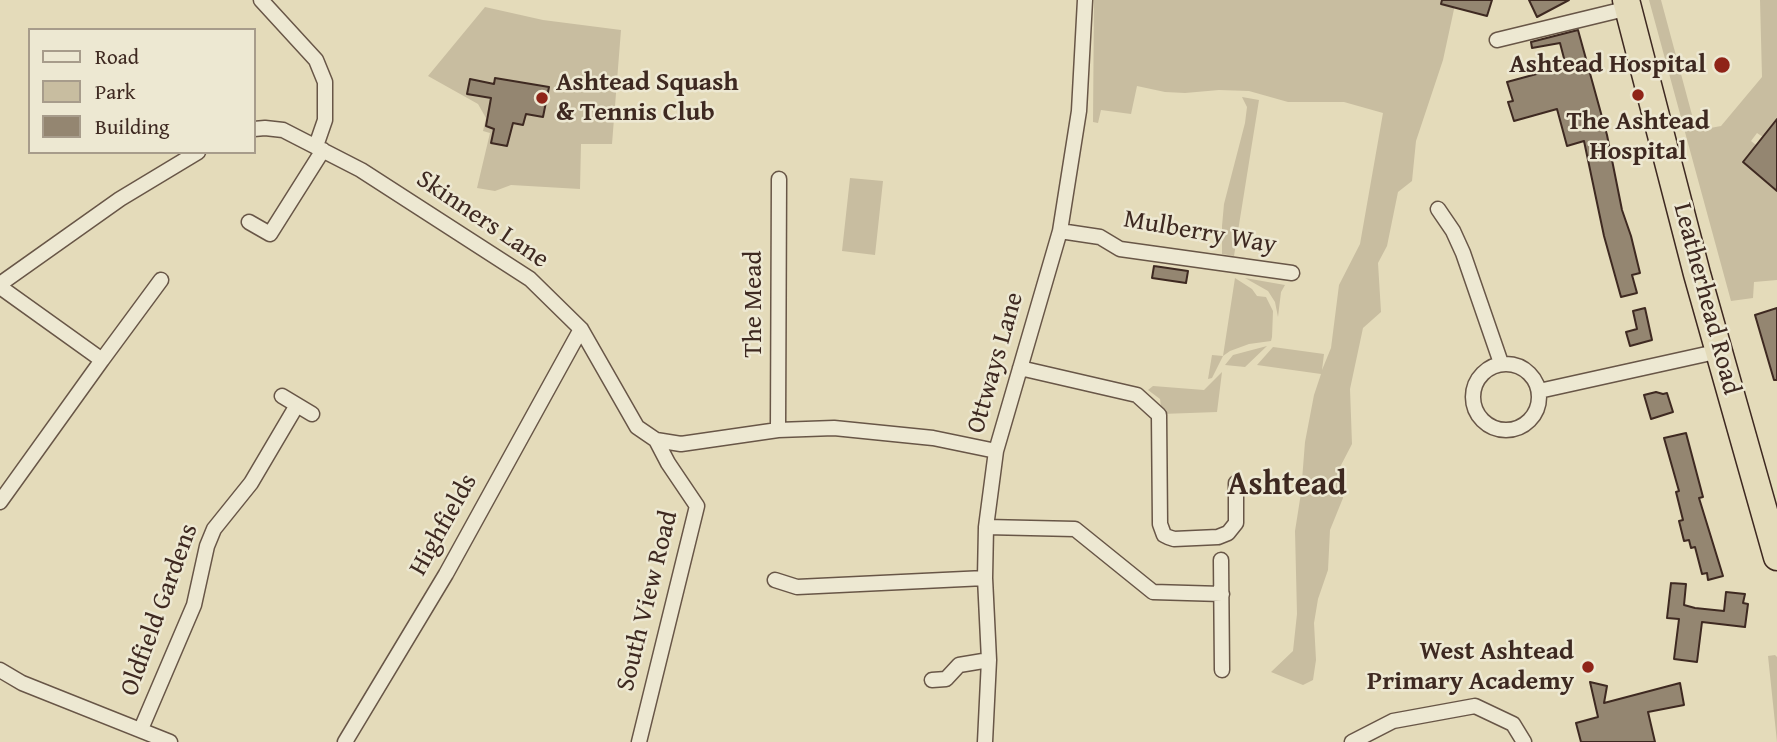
<!DOCTYPE html>
<html>
<head>
<meta charset="utf-8">
<style>
  body { margin:0 }
  #map { position:relative; width:1777px; height:742px; overflow:hidden; background:#e4dbba; font-family:"Gentium Book Plus",serif }
  canvas { display:block }
  .legend { position:absolute; left:28px; top:28px; width:228px; height:126px; box-sizing:border-box; background:#ede8d2; border:2px solid #a79c8b; margin:0; padding:9px 12px; list-style:none; font-size:21px; color:#3e2921 }
  .legend li { display:flex; align-items:center; gap:14px; height:35px }
  .legend b { width:35px; border:2px solid #a79c8b }
</style>
</head>
<body>
<div id="map">
<canvas width="1777" height="742"></canvas>
<ul class="legend">
<li><b style="height:9px;background:#ede8d2"></b>Road</li>
<li><b style="height:19px;background:#c8bda0"></b>Park</li>
<li><b style="height:19px;background:#948671"></b>Building</li>
</ul>
</div>
<script>
const ctx = document.querySelector('canvas').getContext('2d');
ctx.lineJoin = 'round';
function fill(path, color) {
  ctx.fillStyle = color;
  ctx.fill(path, 'evenodd');
}
function shape(rows) {
  const path = new Path2D();
  for (const r of rows) {
    if (r.length === 3) {
      path.moveTo(r[0] + r[2], r[1]);
      path.arc(r[0], r[1], r[2], 0, 2 * Math.PI);
      continue;
    }
    path.moveTo(r[0], r[1]);
    for (let i = 2; i < r.length; i += 2) path.lineTo(r[i], r[i + 1]);
  }
  return path;
}
function strokePath(path, color, width, dash) {
  ctx.strokeStyle = color;
  ctx.lineWidth = width;
  ctx.lineCap = dash ? 'butt' : 'round';
  ctx.setLineDash(dash || []);
  ctx.stroke(path);
}
function label(font, color, halo, rows, align = 'center') {
  ctx.font = font + ' "Gentium Book Plus",serif';
  ctx.lineWidth = 5;
  ctx.setLineDash([]);
  ctx.textBaseline = 'middle';
  ctx.strokeStyle = halo;
  ctx.fillStyle = color;
  for (const [text, x, y, turn = 0] of rows) {
    ctx.save();
    ctx.translate(x, y);
    ctx.rotate((+turn || 0) * Math.PI / 180);
    ctx.textAlign = isNaN(turn) ? turn : align;
    if (halo) ctx.strokeText(text, 0, 0);
    ctx.fillText(text, 0, 0);
    ctx.restore();
  }
}
fill(shape([
  [1094,0,1456,0,1443,60,1416,141,1412,181,1398,192,1387,246,1378,263,1381,312,1363,328,1350,389,1352,444,1339,469,1343,498,1330,530,1328,570,1318,599,1314,623,1316,660,1313,680,1303,685,1271,672,1293,651,1297,614,1295,531,1301,493,1305,442,1314,395,1321,374,1257,365,1273,347,1324,354,1322,370,1331,348,1339,285,1360,244,1383,113,1344,102,1288,102,1249,91,1219,90,1185,93,1165,92,1137,86,1131,114,1101,110,1098,123,1093,122],
  [1649,0,1661,0,1695,126,1705,129,1721,126,1762,77,1760,0,1777,0,1777,119,1763,137,1757,133,1751,141,1756,145,1743,162,1777,189,1777,280,1754,282,1753,298,1731,301],
  [485,7,543,20,621,30,612,144,581,144,580,189,511,185,495,191,477,188,490,133,483,131,486,118,478,104,428,76],
  [1242,97,1259,100,1234,256,1222,254,1222,226,1224,204,1245,123,1247,107],
  [850,178,883,181,875,255,842,251],
  [1235,278,1252,289,1257,296,1266,297,1273,311,1272,337,1271,341,1249,344,1230,351,1223,356,1212,378,1208,379,1212,355,1223,356],
  [1245,278,1285,285,1281,292,1278,317,1275,302,1268,291],
  [1267,346,1245,367,1225,365,1233,355],
  [1222,372,1217,412,1162,414,1160,399,1148,390,1153,386,1204,390],
  [1775,655,1777,657,1777,742,1768,656]
]), '#c8bda0');
const building = shape([
  [1442,0,1492,0,1487,16,1441,4,1442,0],
  [1529,0,1569,0,1537,17,1529,0],
  [1578,30,1607,135,1622,210,1631,236,1640,273,1632,275,1637,293,1621,297,1604,236,1584,141,1567,146,1557,109,1514,121,1508,102,1513,101,1507,82,1566,66,1560,43,1532,48,1531,42,1578,30],
  [495,78,549,87,543,117,526,114,523,125,513,123,507,146,491,143,494,129,486,126,491,98,467,94,470,79,494,84,495,78],
  [1777,119,1777,191,1743,162,1777,119],
  [1154,266,1188,271,1186,283,1152,278,1154,266],
  [1645,308,1652,340,1630,346,1626,332,1637,329,1633,311,1645,308],
  [1777,308,1777,380,1774,380,1755,315,1777,308],
  [1656,392,1663,394,1667,393,1673,412,1651,419,1644,395,1656,392],
  [1686,433,1703,497,1699,498,1723,576,1708,580,1707,573,1702,574,1695,547,1691,548,1689,540,1684,541,1679,521,1683,520,1676,492,1679,491,1664,438,1686,433],
  [1671,583,1686,584,1684,605,1695,608,1724,611,1726,592,1745,594,1743,603,1748,604,1745,627,1702,622,1697,662,1674,659,1679,619,1667,618,1671,583],
  [1590,682,1607,686,1604,703,1680,683,1684,705,1648,712,1655,742,1581,742,1576,723,1598,717,1590,682]
]);
fill(building, '#948671');
strokePath(building, '#3e2921', 2);
const street = shape([
  [261,0,316,60,325,82,325,120,316,146],
  [1497,40,1629,8],
  [254,129,265,128,283,130,361,170,530,279,581,329,637,427,656,440,681,444,778,430,834,428,933,438,996,451],
  [1438,209,1453,231,1463,253,1501,363],
  [249,222,270,234,323,150],
  [1060,231,1100,237,1120,249,1292,273],
  [0,284,120,199,198,152],
  [0,287,102,360,0,502],
  [102,360,161,280],
  [1506,397,33],
  [1020,368,1137,395,1159,415,1160,524,1164,535,1168,537,1174,539,1218,537,1228,533,1236,523,1236,483],
  [1539,391,1720,351],
  [282,396,312,414],
  [778,430,779,179],
  [986,527,1075,529,1153,592,1222,594],
  [1221,560,1222,670],
  [775,580,797,587,985,578],
  [0,670,22,683,170,742],
  [932,680,946,679,959,665,989,660],
  [141,729,194,605,207,546,214,529,251,483,297,405],
  [345,742,446,574,581,329],
  [639,742,697,506,668,463,656,440],
  [985,742,989,660,985,578,986,527,996,451,1060,231,1079,111,1085,0],
  [1352,742,1393,721,1475,706,1513,724,1524,742]
]);
const highway = shape([
  [1626,0,1697,274,1777,557]
]);
strokePath(street, '#685647', 17);
strokePath(highway, '#3e2921', 29);
strokePath(street, '#ede8d2', 14);
strokePath(highway, '#e4dbba', 26);
for (const [x, y, r, color] of [
  [1722,65,9,"#8f2418"],
  [1638,95,7,"#8f2418"],
  [542,98,7,"#8f2418"],
  [1588,667,7,"#8f2418"]
]) {
  const dot = new Path2D();
  dot.arc(x, y, r, 0, 2 * Math.PI);
  ctx.fillStyle = color;
  ctx.fill(dot);
  strokePath(dot, '#ede8d2', 2.5);
}
label('bold 26px', '#3e2921', '#ede8d2', [
  ["Ashtead Hospital",1706,65],
  ["Ashtead Squash",556,83,"left"],
  ["& Tennis Club",556,113,"left"],
  ["The Ashtead",1638,122,"center"],
  ["Hospital",1638,152,"center"],
  ["West Ashtead",1574,652],
  ["Primary Academy",1574,682]
], 'right');
label('26px', '#3e2921', '#ede8d2', [
  ["Skinners Lane",482,220,34],
  ["Mulberry Way",1200,233,10],
  ["Leatherhead Road",1706,299,75],
  ["The Mead",754,304,-90],
  ["Ottways Lane",996,363,-74],
  ["Highfields",444,525,-61],
  ["South View Road",648,601,-76],
  ["Oldfield Gardens",160,610,-70]
]);
label('bold 33px', '#3e2921', '#ede8d2', [
  ["Ashtead",1287,486]
]);
</script>
</body>
</html>
